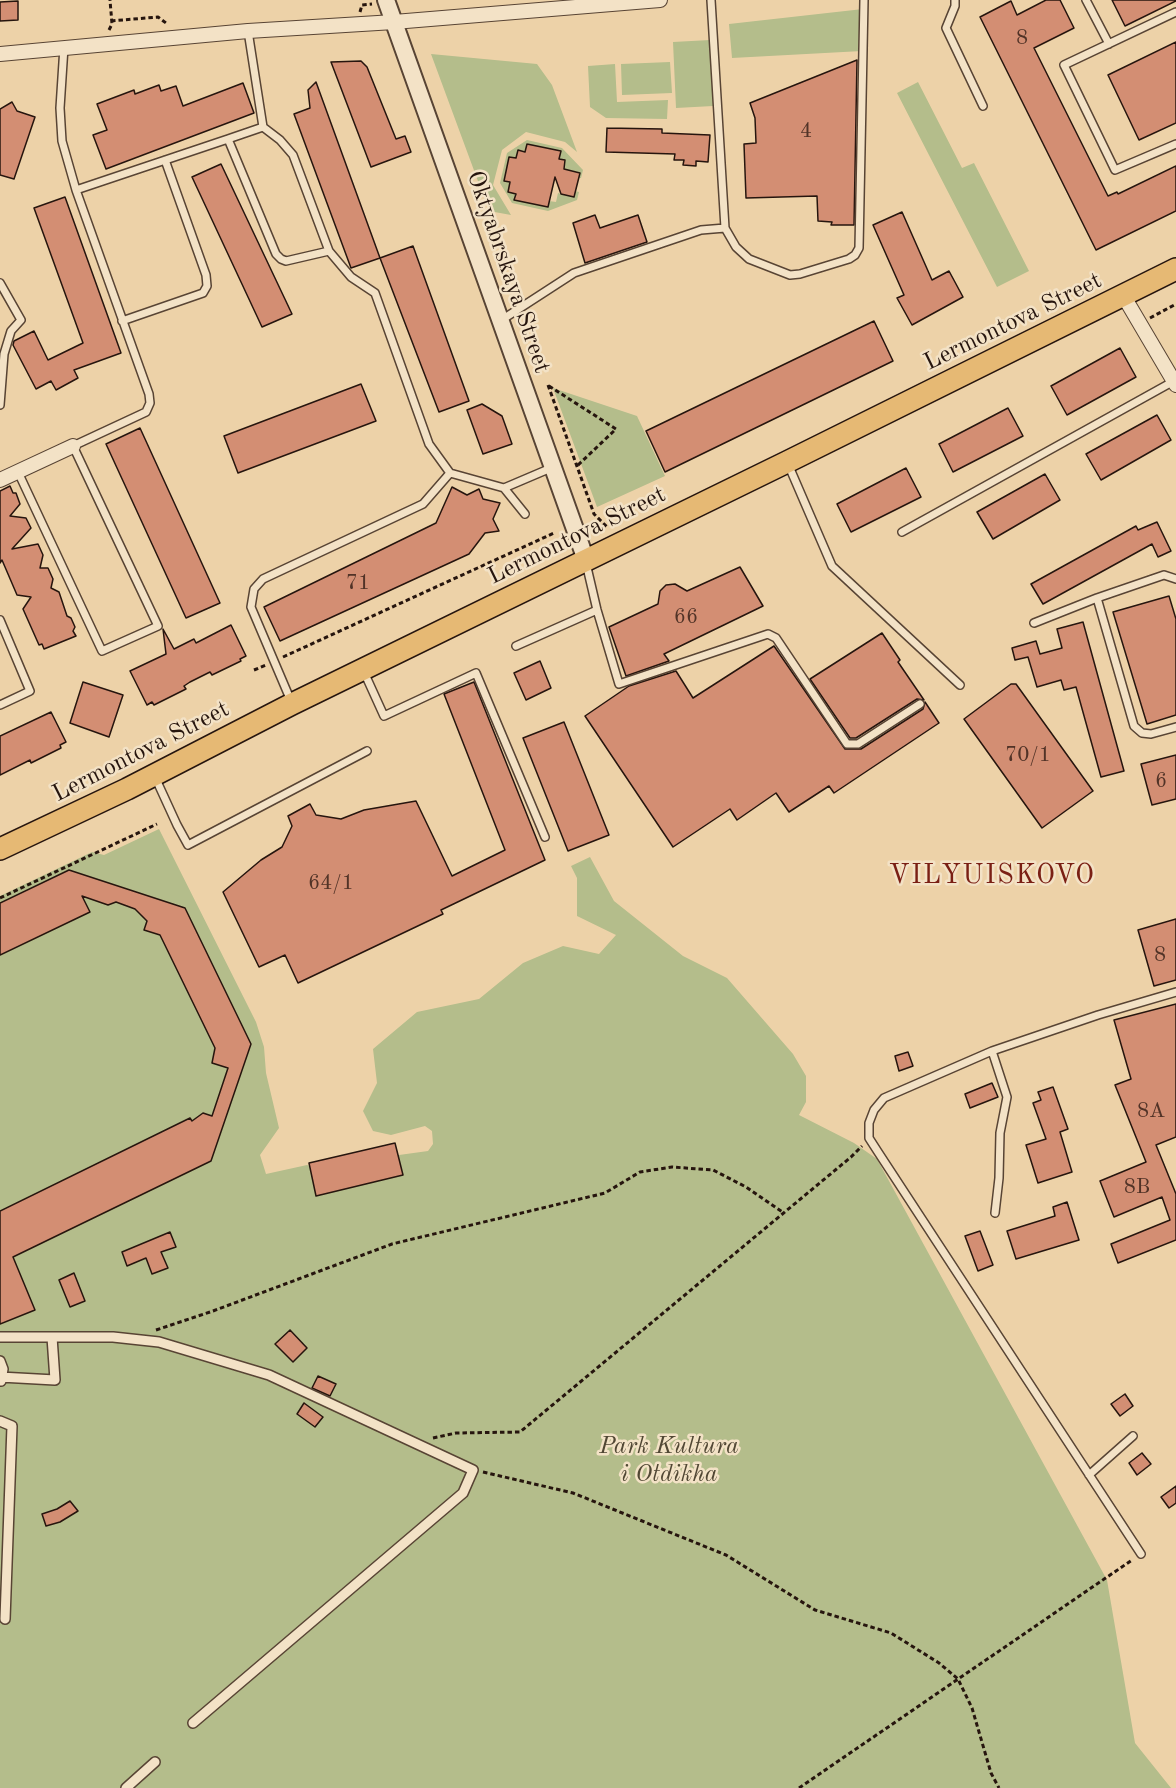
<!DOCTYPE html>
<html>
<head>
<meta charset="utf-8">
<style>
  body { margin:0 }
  canvas { display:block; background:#edd2a8 }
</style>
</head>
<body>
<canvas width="1176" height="1788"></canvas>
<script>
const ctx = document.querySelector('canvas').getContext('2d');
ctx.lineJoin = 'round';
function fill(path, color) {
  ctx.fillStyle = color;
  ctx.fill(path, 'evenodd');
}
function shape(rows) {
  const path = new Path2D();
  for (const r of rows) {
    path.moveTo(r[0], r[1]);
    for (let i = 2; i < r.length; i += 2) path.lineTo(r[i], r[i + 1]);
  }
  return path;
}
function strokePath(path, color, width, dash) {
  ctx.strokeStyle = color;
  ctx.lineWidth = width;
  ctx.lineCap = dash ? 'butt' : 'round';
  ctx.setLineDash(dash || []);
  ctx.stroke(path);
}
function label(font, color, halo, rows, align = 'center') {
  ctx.font = font + ' "Old Standard TT",serif';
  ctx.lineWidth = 5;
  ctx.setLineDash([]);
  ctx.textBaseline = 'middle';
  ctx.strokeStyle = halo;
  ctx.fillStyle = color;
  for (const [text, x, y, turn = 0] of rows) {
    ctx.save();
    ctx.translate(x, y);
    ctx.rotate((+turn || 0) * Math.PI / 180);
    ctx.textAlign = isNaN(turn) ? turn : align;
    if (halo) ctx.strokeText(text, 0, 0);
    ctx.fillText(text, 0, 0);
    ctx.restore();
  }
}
fill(shape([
  [863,9,862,51,732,58,729,24],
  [710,40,713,106,676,108,673,42],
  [431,54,537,64,552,85,577,152,565,142,526,132,502,150,493,185,511,215,489,211],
  [670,62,672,93,622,95,621,64],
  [615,64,617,102,668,100,667,119,606,118,590,107,588,66],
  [918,82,962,168,974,163,1029,271,997,287,897,93],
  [527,140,562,148,583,170,581,178,578,178,579,172,564,169,565,161,559,159,560,151,527,144,525,151,518,150,516,158,509,157,504,180,510,182,516,194,514,200,548,207,549,201,556,202,558,193,574,197,575,191,579,192,577,200,548,211,512,203,500,183,507,153],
  [553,388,637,416,665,476,597,507],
  [159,829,256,1022,264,1047,266,1073,279,1128,260,1155,266,1174,307,1165,312,1167,428,1151,433,1144,432,1131,425,1126,391,1135,373,1131,363,1111,377,1083,373,1049,417,1012,479,999,523,963,563,946,599,954,616,935,577,916,577,878,571,866,590,857,614,901,683,956,727,978,793,1054,806,1076,806,1102,799,1115,854,1143,877,1159,1107,1580,1135,1743,1171,1788,0,1788,0,896,92,852,104,855]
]), '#b4bd8b');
const building = shape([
  [1046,0,1060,0,1074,28,1034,48,1108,196,1117,192,1118,194,1176,166,1176,211,1096,250,980,17,1011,1,1017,15,1046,0],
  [1112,0,1176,0,1176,1,1125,26,1112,0],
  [18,1,18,20,0,21,0,2,18,1],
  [1176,42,1176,123,1139,140,1108,75,1176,42],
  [857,60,854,225,831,225,832,222,818,221,817,196,746,198,744,144,756,143,755,118,750,103,857,60],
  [361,61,367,67,396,139,405,136,411,152,371,167,331,62,361,61],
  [316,82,380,258,351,268,294,114,310,108,308,90,316,82],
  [243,83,254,113,106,169,93,135,107,130,97,104,134,90,135,94,159,85,161,91,176,86,183,106,243,83],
  [12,102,17,111,35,117,14,179,0,175,0,109,12,102],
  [607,128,662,129,662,133,710,135,708,162,696,161,696,166,683,165,684,160,674,160,675,154,606,152,607,128],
  [527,144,561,151,559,159,565,160,564,169,580,173,574,197,561,194,555,177,548,207,514,200,516,194,508,192,510,182,504,181,509,157,516,158,518,150,525,152,527,144],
  [221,164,292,314,262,327,192,177,221,164],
  [65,197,121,353,74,370,78,378,56,390,51,381,36,389,13,345,14,341,34,331,48,360,83,343,34,208,65,197],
  [902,212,932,280,949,271,963,297,912,325,897,298,904,295,873,225,902,212],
  [595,215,600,228,638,215,647,242,585,263,573,223,595,215],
  [413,246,469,401,439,412,380,258,413,246],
  [874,321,893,361,665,472,646,431,874,321],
  [1120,348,1136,377,1067,415,1051,386,1120,348],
  [361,384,376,421,238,473,224,436,361,384],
  [482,404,502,416,512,444,483,454,467,410,482,404],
  [1008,408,1023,436,953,472,939,444,1008,408],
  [1157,415,1171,440,1101,480,1086,454,1157,415],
  [140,428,220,603,186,618,106,444,140,428],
  [906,468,921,497,851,532,837,504,906,468],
  [1045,474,1060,500,993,539,977,512,1045,474],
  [10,486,13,493,16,493,20,504,10,516,26,518,31,528,12,549,38,544,43,555,40,568,48,568,53,579,51,588,59,592,67,616,71,618,75,627,73,631,76,636,44,649,42,644,39,645,23,609,31,597,17,595,2,560,0,563,0,491,10,486],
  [452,487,467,495,479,489,483,499,500,503,493,519,499,531,485,533,469,554,280,641,264,607,436,523,452,487],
  [1157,522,1171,551,1158,557,1152,544,1043,604,1031,584,1136,526,1138,530,1157,522],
  [740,567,763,606,664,654,669,661,626,676,609,627,658,604,660,591,666,585,675,584,687,591,740,567],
  [1169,596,1176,619,1176,715,1147,724,1113,612,1169,596],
  [1083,622,1124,771,1101,777,1076,687,1064,690,1061,680,1037,687,1028,657,1015,660,1012,648,1036,641,1040,654,1062,648,1057,629,1083,622],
  [231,625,246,656,240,659,241,661,212,675,210,672,190,682,184,686,186,689,154,705,152,702,147,705,130,671,166,654,163,629,174,649,194,639,196,643,231,625],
  [882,633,900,660,898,662,924,700,917,699,856,738,850,738,810,679,882,633],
  [774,646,845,749,861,749,923,709,925,702,939,723,834,793,829,786,789,812,776,793,737,820,730,809,673,847,585,716,629,686,676,671,693,698,774,646],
  [540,661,551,688,526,700,514,673,540,661],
  [83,682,123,695,109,737,70,723,83,682],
  [474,682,545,860,441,910,443,914,298,983,285,955,259,967,223,892,261,860,282,847,292,826,288,816,310,804,316,815,341,819,364,810,416,801,452,876,505,850,444,694,474,682],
  [1011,684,1016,684,1093,791,1042,828,964,719,1011,684],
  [51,712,66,742,60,745,61,748,31,763,30,760,0,775,0,736,51,712],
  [564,722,609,835,568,851,523,738,564,722],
  [1176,755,1176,799,1152,805,1141,764,1176,755],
  [69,870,185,908,251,1044,211,1161,13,1257,35,1310,0,1324,0,1211,190,1118,192,1121,203,1113,212,1116,228,1068,212,1063,215,1048,160,935,144,930,147,921,135,909,116,902,108,905,82,896,90,912,0,955,0,903,69,870],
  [1176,919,1176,980,1154,986,1138,930,1176,919],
  [1176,1004,1176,1137,1156,1145,1176,1194,1176,1240,1118,1263,1111,1244,1170,1220,1162,1197,1114,1217,1100,1181,1146,1162,1115,1085,1131,1079,1114,1020,1176,1004],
  [908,1052,913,1066,899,1071,895,1056,908,1052],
  [992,1083,998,1097,970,1108,965,1094,992,1083],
  [1053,1087,1068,1129,1060,1132,1072,1172,1038,1183,1026,1145,1046,1139,1033,1103,1041,1100,1038,1092,1053,1087],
  [395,1143,403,1175,316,1196,309,1163,395,1143],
  [1067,1202,1079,1240,1016,1259,1007,1231,1055,1216,1053,1207,1067,1202],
  [980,1231,993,1265,978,1271,965,1236,980,1231],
  [170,1232,176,1247,161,1252,168,1268,152,1274,146,1258,127,1266,122,1252,170,1232],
  [74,1273,85,1301,70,1307,59,1280,74,1273],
  [290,1330,307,1348,293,1362,275,1344,290,1330],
  [318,1376,336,1384,330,1396,312,1388,318,1376],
  [1125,1394,1133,1406,1120,1416,1111,1404,1125,1394],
  [304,1403,323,1417,315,1427,297,1414,304,1403],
  [1142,1453,1151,1464,1137,1475,1129,1463,1142,1453],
  [1176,1486,1176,1503,1169,1508,1161,1497,1176,1486],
  [70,1501,78,1511,60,1522,46,1526,42,1514,57,1509,70,1501]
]);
fill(building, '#d38e73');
strokePath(building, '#26150e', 1.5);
const service = shape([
  [711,0,725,228,736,247,749,259,790,275,800,274,849,259,855,255,859,248,864,0],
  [955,0,955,6,946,28,983,106],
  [1086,0,1109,44],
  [1176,12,1064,65,1115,170,1176,144],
  [248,31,263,127,228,139,276,254,281,259,286,261,329,251,351,277,375,293,429,444,450,473],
  [64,47,60,108,62,141,76,190,228,139],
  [263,127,280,140,293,155,329,251],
  [0,283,21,320,11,331,4,354,0,405],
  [122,321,203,293,207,286,206,275,165,160],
  [500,321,574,273,701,230,725,228],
  [788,464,832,566,960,685],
  [18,472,102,651,158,626,73,446,146,412,150,403,149,394,76,190],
  [504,488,525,514],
  [902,532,1174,381],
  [586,563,597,610,619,684,768,634,776,638,847,744,858,744,920,704],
  [1097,598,1164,575,1176,579],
  [0,620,30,691,0,705],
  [1034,623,1097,598,1134,726,1142,733,1151,734,1176,727],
  [516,646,597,610],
  [364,672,384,716,476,673,545,837],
  [291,701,251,607,254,589,263,579,423,504,450,473,504,488,551,468],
  [155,777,177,825,188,845,367,751],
  [992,1051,1007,1097,1000,1133,999,1178,995,1213],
  [1089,1475,1133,1436],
  [1141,1554,878,1152,869,1138,869,1123,874,1110,884,1098,992,1051,1098,1015,1176,992]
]);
const pedestrian = shape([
  [0,1337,113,1337,159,1342,269,1375,473,1470,463,1493,193,1723],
  [0,1361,3,1369,1,1381],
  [0,1377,55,1380,52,1337],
  [0,1421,12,1426,5,1619],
  [126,1788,155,1762]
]);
const minor = shape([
  [0,54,248,31,394,22,660,0],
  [1123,295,1176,385],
  [0,480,73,446]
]);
const tertiary = shape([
  [386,0,586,560]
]);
const primary = shape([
  [0,849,127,789,292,704,787,462,1176,269]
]);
strokePath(service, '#584434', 10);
strokePath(pedestrian, '#584434', 12);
strokePath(minor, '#584434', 16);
strokePath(tertiary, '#584434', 20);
strokePath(primary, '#26150e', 24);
strokePath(shape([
  [360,12,362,5,372,4],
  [111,21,158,17,166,23],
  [109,30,112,24,110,0],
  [1150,318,1176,304],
  [548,385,594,514,607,527],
  [549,386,616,429,577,466],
  [283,657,554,533],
  [254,670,266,665],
  [0,898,157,824],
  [156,1330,213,1311,392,1244,605,1193,640,1172,672,1167,713,1170,746,1187,784,1213],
  [433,1438,456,1433,520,1432,851,1157,862,1146],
  [483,1472,573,1493,726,1555,815,1610,891,1633,939,1663,958,1679,972,1708,991,1773,999,1788],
  [799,1788,1132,1560]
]), '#26150e', 3, [4.5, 3]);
strokePath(service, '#f3e2c6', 7);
strokePath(pedestrian, '#f3e2c6', 9);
strokePath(minor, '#f3e2c6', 14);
strokePath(tertiary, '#f3e2c6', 16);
strokePath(primary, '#e6b974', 21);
label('21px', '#513327', null, [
  ["8",1022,38],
  ["4",806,131],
  ["71",358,583],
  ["66",686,617],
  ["70/1",1028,755],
  ["6",1161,781],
  ["64/1",331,883],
  ["8",1160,955],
  ["8А",1151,1111],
  ["8В",1137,1187]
]);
label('24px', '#26150e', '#f3e2c6', [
  ["Oktyabrskaya Street",508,272,71],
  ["Lermontova Street",1013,322,-26],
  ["Lermontova Street",577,536,-26],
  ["Lermontova Street",141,752,-27]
]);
label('italic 24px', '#514734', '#f3e2c6', [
  ["Park Kultura",669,1447],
  ["i Otdikha",669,1475]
]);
ctx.letterSpacing = '1.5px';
label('27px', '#7a1f14', '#f3e2c6', [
  ["VILYUISKOVO",992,876]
]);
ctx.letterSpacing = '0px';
</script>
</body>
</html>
